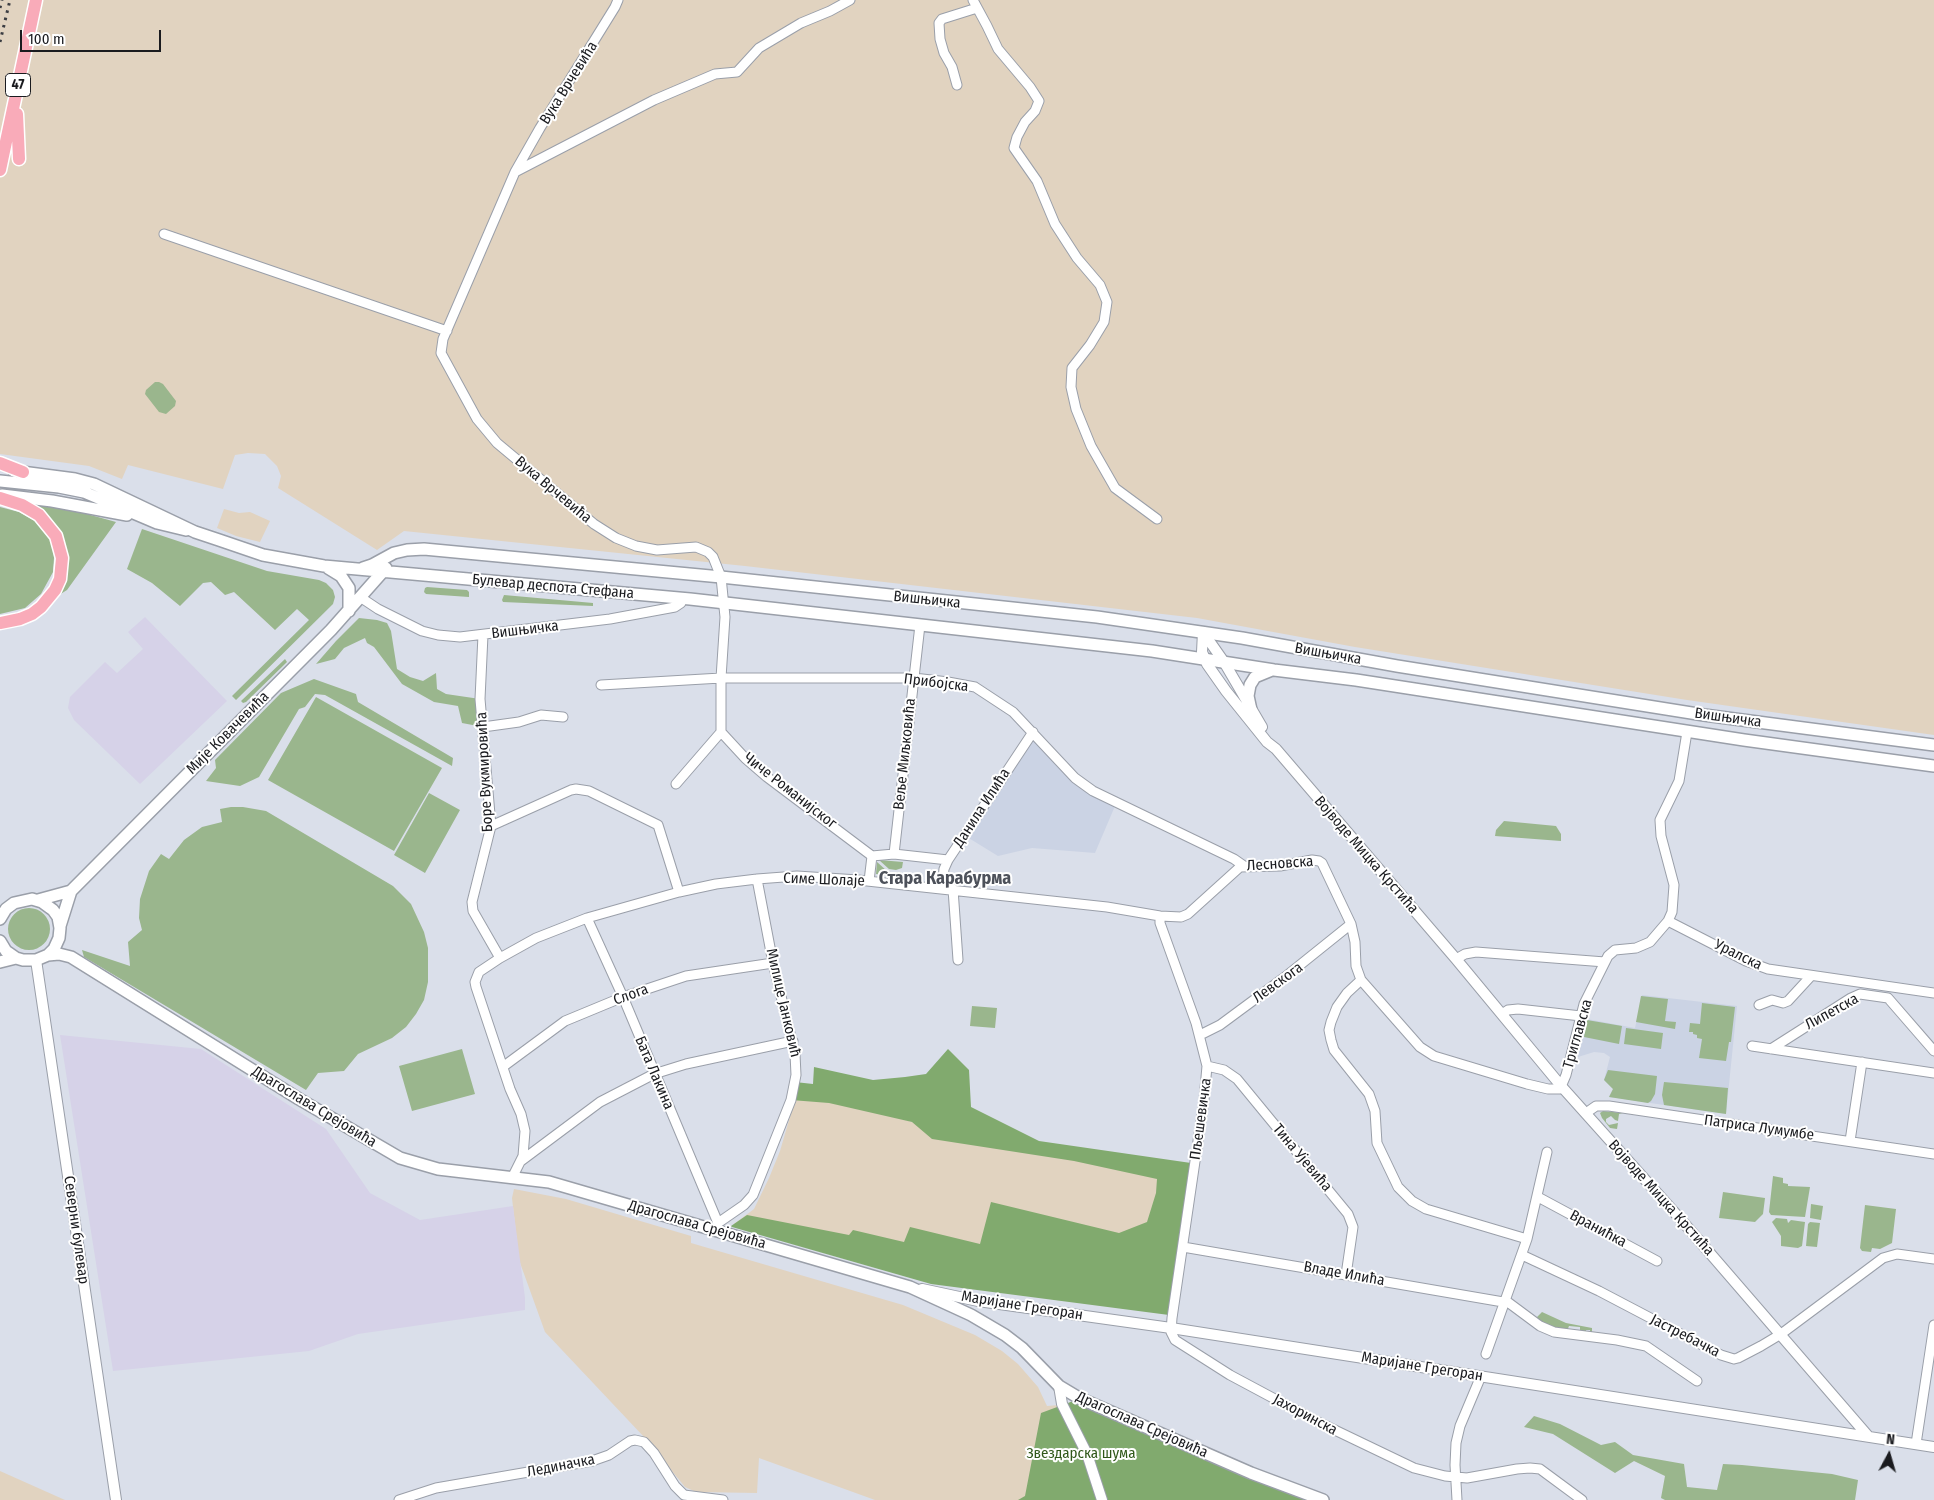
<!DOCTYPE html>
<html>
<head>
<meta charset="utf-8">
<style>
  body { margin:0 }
  #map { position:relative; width:1934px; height:1500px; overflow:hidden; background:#dadfea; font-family:"Fira Sans Condensed",sans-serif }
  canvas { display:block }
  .north { position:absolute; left:1864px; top:1430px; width:50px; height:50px; -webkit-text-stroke:4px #fff; paint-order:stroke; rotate:6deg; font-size:14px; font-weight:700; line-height:20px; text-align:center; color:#1a1b1f }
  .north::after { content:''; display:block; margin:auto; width:18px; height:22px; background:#1a1b1f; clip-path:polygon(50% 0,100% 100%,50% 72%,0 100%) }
  .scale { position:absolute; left:20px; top:30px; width:141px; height:22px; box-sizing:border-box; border:2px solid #1a1b1f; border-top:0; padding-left:6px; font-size:15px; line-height:18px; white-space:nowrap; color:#1a1b1f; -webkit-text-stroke:4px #fff; paint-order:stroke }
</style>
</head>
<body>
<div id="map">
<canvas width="1934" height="1500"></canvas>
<div class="north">N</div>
<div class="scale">100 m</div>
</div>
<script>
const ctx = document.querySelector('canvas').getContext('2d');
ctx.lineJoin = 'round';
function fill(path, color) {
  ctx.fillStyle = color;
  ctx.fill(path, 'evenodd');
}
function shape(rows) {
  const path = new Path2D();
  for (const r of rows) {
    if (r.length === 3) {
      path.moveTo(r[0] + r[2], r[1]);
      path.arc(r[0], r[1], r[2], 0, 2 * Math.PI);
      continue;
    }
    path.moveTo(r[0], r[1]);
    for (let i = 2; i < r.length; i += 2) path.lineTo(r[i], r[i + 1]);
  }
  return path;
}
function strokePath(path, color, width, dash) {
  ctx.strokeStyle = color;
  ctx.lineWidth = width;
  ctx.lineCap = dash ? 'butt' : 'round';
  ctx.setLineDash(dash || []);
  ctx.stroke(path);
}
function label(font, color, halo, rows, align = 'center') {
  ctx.font = font + ' "Fira Sans Condensed",sans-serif';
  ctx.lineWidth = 4;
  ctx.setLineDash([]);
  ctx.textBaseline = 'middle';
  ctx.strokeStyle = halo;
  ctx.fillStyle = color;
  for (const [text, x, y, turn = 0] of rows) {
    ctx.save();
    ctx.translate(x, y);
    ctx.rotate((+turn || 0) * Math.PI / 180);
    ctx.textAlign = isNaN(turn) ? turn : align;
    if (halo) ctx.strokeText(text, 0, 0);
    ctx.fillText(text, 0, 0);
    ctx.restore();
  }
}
fill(shape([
  [1033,738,1082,788,1100,799,1115,806,1095,853,1032,848,998,856,967,837],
  [1642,995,1737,1006,1726,1114,1609,1097,1613,1089,1604,1080,1610,1057,1604,1053,1594,1052,1578,1057,1587,1019,1635,1028]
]), '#cbd3e4');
fill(shape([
  [0,0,1934,0,1934,735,1687,700,1355,647,1197,618,745,566,404,531,377,550,278,488,281,476,277,466,265,454,248,453,235,455,223,489,128,465,122,479,89,466,0,454],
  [224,509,239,513,250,512,270,521,260,542,236,536,217,528],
  [799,1086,934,1129,1166,1171,1132,1304,734,1224,754,1209,769,1178,780,1151],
  [514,1189,566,1199,691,1236,691,1243,903,1305,975,1335,1002,1351,1018,1364,1038,1387,1047,1406,1059,1405,1089,1500,875,1500,759,1458,757,1493,696,1492,685,1487,644,1437,545,1332,519,1260,512,1198],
  [0,1471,65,1500,0,1500]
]), '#e1d3c0');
fill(shape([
  [145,617,227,701,140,784,74,720,68,708,70,697,105,662,117,673,143,649,128,632],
  [60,1035,201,1049,326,1129,370,1193,420,1220,513,1206,525,1298,525,1310,358,1334,309,1351,113,1371]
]), '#d6d2e8');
fill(shape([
  [155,382,159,382,163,384,176,401,175,406,166,414,159,412,145,394,146,390],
  [36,505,76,511,116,522,67,590,59,595,64,545,54,523],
  [0,507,19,512,40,524,47,532,53,545,54,558,53,572,41,594,25,608,0,614],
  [142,529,267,571,319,580,326,583,333,590,335,597,333,604,236,700,232,696,309,620,297,609,275,630,234,592,225,595,211,582,203,583,180,606,152,583,127,569],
  [427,587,467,590,469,592,469,597,426,594,424,592,425,588],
  [504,595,593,603,593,606,503,602,502,600],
  [359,618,377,620,387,623,391,631,397,669,410,677,423,681,436,673,437,689,446,694,480,699,483,727,462,723,458,706,434,702,402,684,374,647,367,643,365,638,344,648,335,659,316,664,336,641],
  [285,659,287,662,246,702,243,703,241,701],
  [314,679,356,694,358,702,453,758,452,766,325,695,315,694,305,707,299,709,259,777,240,786,206,781,216,768,215,760,281,693],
  [316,697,442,768,394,851,268,780],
  [429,793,460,810,425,873,394,855],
  [231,807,243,807,266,811,393,886,411,904,424,932,428,948,428,982,424,1000,416,1014,406,1027,392,1038,358,1054,344,1071,318,1073,306,1090,84,957,82,950,130,966,128,942,142,930,139,918,140,899,149,871,161,854,169,859,184,840,202,827,222,822,220,809],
  [1504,821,1556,826,1561,834,1561,841,1495,836,1496,830],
  [879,860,903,862,902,868,896,870,889,869],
  [877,862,887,871,894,873,901,872,902,878,876,874],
  [29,929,21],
  [1641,996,1668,999,1665,1021,1676,1022,1675,1029,1636,1022],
  [1702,1003,1735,1007,1731,1042,1729,1042,1726,1061,1699,1058,1702,1039,1697,1038,1697,1035,1693,1034,1693,1032,1689,1032,1690,1023,1700,1024],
  [972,1006,997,1008,995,1028,970,1026],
  [1587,1020,1622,1026,1619,1044,1584,1037],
  [1626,1028,1663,1033,1661,1049,1624,1044],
  [462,1049,475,1094,412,1111,399,1066],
  [1608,1070,1657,1076,1655,1094,1651,1101,1648,1103,1609,1097,1613,1089,1604,1080],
  [1664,1082,1728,1088,1726,1114,1664,1105,1662,1095],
  [1603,1111,1623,1113,1619,1114,1618,1121,1615,1120,1611,1116,1606,1119,1606,1122,1609,1125,1618,1123,1617,1129,1610,1128,1602,1118,1600,1113],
  [1773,1176,1783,1178,1783,1183,1788,1184,1788,1186,1810,1187,1805,1217,1771,1215,1769,1212],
  [1723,1192,1765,1198,1763,1214,1755,1222,1719,1218],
  [1811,1204,1823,1206,1821,1220,1810,1218],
  [1865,1205,1896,1209,1892,1243,1880,1249,1872,1248,1871,1252,1862,1251,1860,1248],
  [1776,1218,1787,1219,1788,1223,1791,1220,1805,1222,1802,1246,1798,1248,1781,1246,1781,1236,1772,1222],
  [1810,1222,1820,1223,1817,1247,1806,1246,1808,1224],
  [1542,1312,1566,1323,1592,1328,1592,1334,1590,1334,1590,1330,1586,1330,1586,1333,1580,1333,1580,1327,1569,1326,1567,1331,1557,1330,1535,1319],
  [1534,1416,1560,1424,1601,1445,1615,1442,1633,1455,1684,1464,1687,1487,1717,1490,1723,1464,1742,1465,1832,1474,1858,1480,1855,1500,1665,1500,1661,1498,1665,1476,1634,1461,1615,1473,1553,1434,1524,1427]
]), '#9ab68d');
fill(shape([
  [948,1049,969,1070,971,1107,1039,1141,1191,1163,1169,1315,931,1284,732,1227,731,1226,747,1215,849,1235,853,1230,904,1242,910,1227,980,1244,991,1202,1119,1233,1147,1222,1156,1193,1157,1179,1074,1161,932,1139,912,1122,829,1103,791,1100,795,1082,813,1084,814,1067,873,1080,905,1077,926,1074],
  [1076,1400,1314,1500,1018,1500,1025,1496,1041,1413]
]), '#81aa6e');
const minor = shape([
  [618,0,615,7,540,128,515,172,443,339,441,353,477,419,497,443,594,524,616,538,636,546,657,550,696,547,708,552,713,557,721,577,725,617,721,678,721,732,745,758,767,777,872,856,869,881],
  [973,0,987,26,998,49,1030,87,1039,101,1035,111,1025,122,1017,137,1014,148,1037,181,1055,224,1077,258,1100,285,1107,302,1104,322,1090,345,1072,368,1071,387,1076,409,1091,446,1115,488,1157,519],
  [957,85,952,67,944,53,940,39,939,23,942,19,977,8],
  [515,172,654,100,715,74,737,72,759,48,801,23,830,11,850,0],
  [164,234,447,331],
  [360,597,378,609,422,631,438,635,460,637,610,619,675,607,681,603,682,599],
  [483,635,480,699,491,826,472,902,473,911,500,958],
  [601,685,721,678,914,678,948,682,975,687,1013,712,1075,778,1093,791,1234,859,1244,866],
  [483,727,519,722,541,715,563,717],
  [676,784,721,732],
  [491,826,571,790,576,789,589,791,658,825,679,892],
  [894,854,920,625],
  [872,856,894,854,948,860],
  [942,888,944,869,948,860,1033,732],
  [953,889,958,960],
  [1160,916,1160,923,1196,1023,1207,1066,1204,1100,1172,1318,1171,1332,1175,1340,1230,1375,1316,1421,1414,1468,1445,1476,1467,1478,1517,1469,1530,1468,1540,1469,1582,1500],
  [587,918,623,997,718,1223,716,1228],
  [1668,921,1746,961,1768,969,1934,993],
  [1456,959,1465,954,1476,952,1605,962],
  [1361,980,1347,993,1337,1007,1331,1022,1329,1030,1331,1040,1334,1050,1369,1094,1375,1111,1377,1143,1398,1187,1412,1201,1426,1209,1527,1239],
  [1759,1005,1772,1000,1783,1003,1788,1001,1811,976],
  [1502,1014,1508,1010,1518,1009,1581,1016],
  [1200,1035,1220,1025,1285,977,1351,924],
  [1752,1046,1934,1073],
  [1771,1049,1851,998,1860,994,1888,998,1934,1051],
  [504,1066,565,1021,623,997,686,976,773,963],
  [1207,1066,1224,1070,1237,1079,1348,1214,1353,1227,1346,1275],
  [1586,1113,1596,1106,1609,1106,1934,1154],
  [1850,1141,1862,1062],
  [521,1161,600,1102,654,1074,686,1064,793,1041],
  [512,1178,523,1156,525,1131,521,1114,510,1089,476,987,475,982,479,972,500,958,536,938,587,918,679,892,716,884,757,879,797,876,858,880,1107,907,1160,916,1181,917,1188,914,1240,867,1280,866,1312,860,1319,861,1322,863,1351,924,1355,942,1356,966,1361,980,1420,1047,1434,1056,1527,1084,1548,1089,1560,1089,1566,1075,1584,1004,1608,956,1615,950,1636,948,1650,942,1668,921,1672,912,1674,885,1661,836,1660,820,1679,781,1687,732],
  [1538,1197,1657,1261],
  [718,1223,744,1205,753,1195,791,1100,796,1075,795,1054,773,963,757,879],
  [1183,1247,1509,1303,1540,1326,1554,1332,1617,1340,1646,1346,1697,1381],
  [1522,1255,1599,1291,1721,1355,1734,1359,1738,1358,1761,1346,1781,1334,1883,1258,1897,1254,1934,1259],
  [1486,1354,1527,1239,1547,1152],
  [1916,1444,1934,1325],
  [399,1500,436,1488,592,1461,609,1455,630,1441,635,1440,644,1442,654,1453,675,1486,684,1495,723,1500],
  [1457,1500,1455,1465,1456,1443,1460,1426,1481,1376]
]);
const tertiary = shape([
  [1203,632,1202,652,1207,664,1226,691,1267,742,1276,749,1456,959,1562,1087,1683,1222,1868,1436],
  [1203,632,1224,662,1262,727],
  [36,960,116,1500],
  [922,1289,978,1301,1171,1328,1934,1447],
  [1059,1386,1062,1404,1087,1454,1102,1500]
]);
const secondary = shape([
  [14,471,75,479,94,484,195,532,219,540,263,555,324,566,690,599,1152,651,1274,670,1356,680,1744,740,1934,766],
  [0,481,59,487,84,492,157,523,186,530],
  [2,495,52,501,127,515],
  [328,568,341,576,349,588,349,611],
  [363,568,372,565,394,553,407,550,424,549,721,577,1097,617,1242,638,1397,666,1704,715,1934,745],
  [1251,710,1248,696,1250,685,1255,677,1272,670],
  [38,900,71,891],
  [0,919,6,909,14,903,32,899,42,902,53,910,58,917,60,928,59,938,54,949,48,955,36,960,23,960,16,958,6,951,0,941],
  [60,926,71,891,331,630,386,568],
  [48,955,59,954,71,957,299,1099,400,1158,438,1169,549,1182,910,1287,971,1315,1005,1335,1022,1348,1059,1386,1079,1398,1251,1473,1323,1500],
  [0,962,16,958]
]);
const primary = shape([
  [17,114,19,159],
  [0,170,36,0],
  [0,463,23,472],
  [0,498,22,505,39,515,56,536,62,558,60,579,55,590,41,607,32,614,20,619,0,623]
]);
strokePath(minor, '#9a9fa9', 11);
strokePath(tertiary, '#9a9fa9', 12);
strokePath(secondary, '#9a9fa9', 14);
strokePath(primary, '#fff', 15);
strokePath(minor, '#fff', 9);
strokePath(tertiary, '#fff', 10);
strokePath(secondary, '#fff', 11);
strokePath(primary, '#f9abb9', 12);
strokePath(shape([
  [0,8,2,0],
  [0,42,10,0]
]), '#3b3d42', 3, [2.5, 5]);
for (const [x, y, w] of [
  [18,85,25]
]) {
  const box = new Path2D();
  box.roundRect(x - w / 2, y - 11.5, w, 23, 4);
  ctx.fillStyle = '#fff';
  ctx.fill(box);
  strokePath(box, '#1a1b1f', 1);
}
label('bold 14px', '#1a1b1f', null, [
  ["47",18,85]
]);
label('15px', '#1a1b1f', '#fff', [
  ["Вука Врчевића",569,83,-58],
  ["Вука Врчевића",553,490,40],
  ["Булевар деспота Стефана",553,587,5],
  ["Вишњичка",927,600,6],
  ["Вишњичка",525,630,-7],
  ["Вишњичка",1328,654,10],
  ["Прибојска",936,683,7],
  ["Вишњичка",1728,718,8],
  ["Мије Ковачевића",228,733,-45],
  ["Веље Миљковића",905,754,-84],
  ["Боре Вукмировића",485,772,-93],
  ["Чиче Романијског",790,791,38],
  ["Данила Илића",982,808,-57],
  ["Војводе Мицка Крстића",1366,855,49],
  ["Лесновска",1280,864,-4],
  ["Симе Шолаје",824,880,2],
  ["Уралска",1738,955,26],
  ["Левскога",1278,983,-36],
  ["Слога",631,995,-20],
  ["Милице Јанковић",783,1003,77],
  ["Липетска",1832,1012,-29],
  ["Триглавска",1578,1034,-74],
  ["Бата Лакина",654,1073,67],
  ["Драгослава Срејовића",314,1107,31],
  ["Пљешевичка",1201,1119,-82],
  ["Патриса Лумумбе",1759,1128,8],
  ["Тина Ујевића",1302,1158,50],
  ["Војводе Мицка Крстића",1661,1198,48],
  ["Драгослава Срејовића",697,1225,16],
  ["Вранићка",1598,1229,28],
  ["Северни булевар",76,1230,82],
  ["Владе Илића",1344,1274,10],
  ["Маријане Грегоран",1022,1306,9],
  ["Јастребачка",1685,1336,27],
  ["Маријане Грегоран",1422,1367,9],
  ["Јахоринска",1305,1415,28],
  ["Драгослава Срејовића",1142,1425,24],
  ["Лединачка",561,1466,-11]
]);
label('15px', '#30581a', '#fff', [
  ["Звездарска шума",1081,1454]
]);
label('bold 18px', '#4d515a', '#fff', [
  ["Стара Карабурма",945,879]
]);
</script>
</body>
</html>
